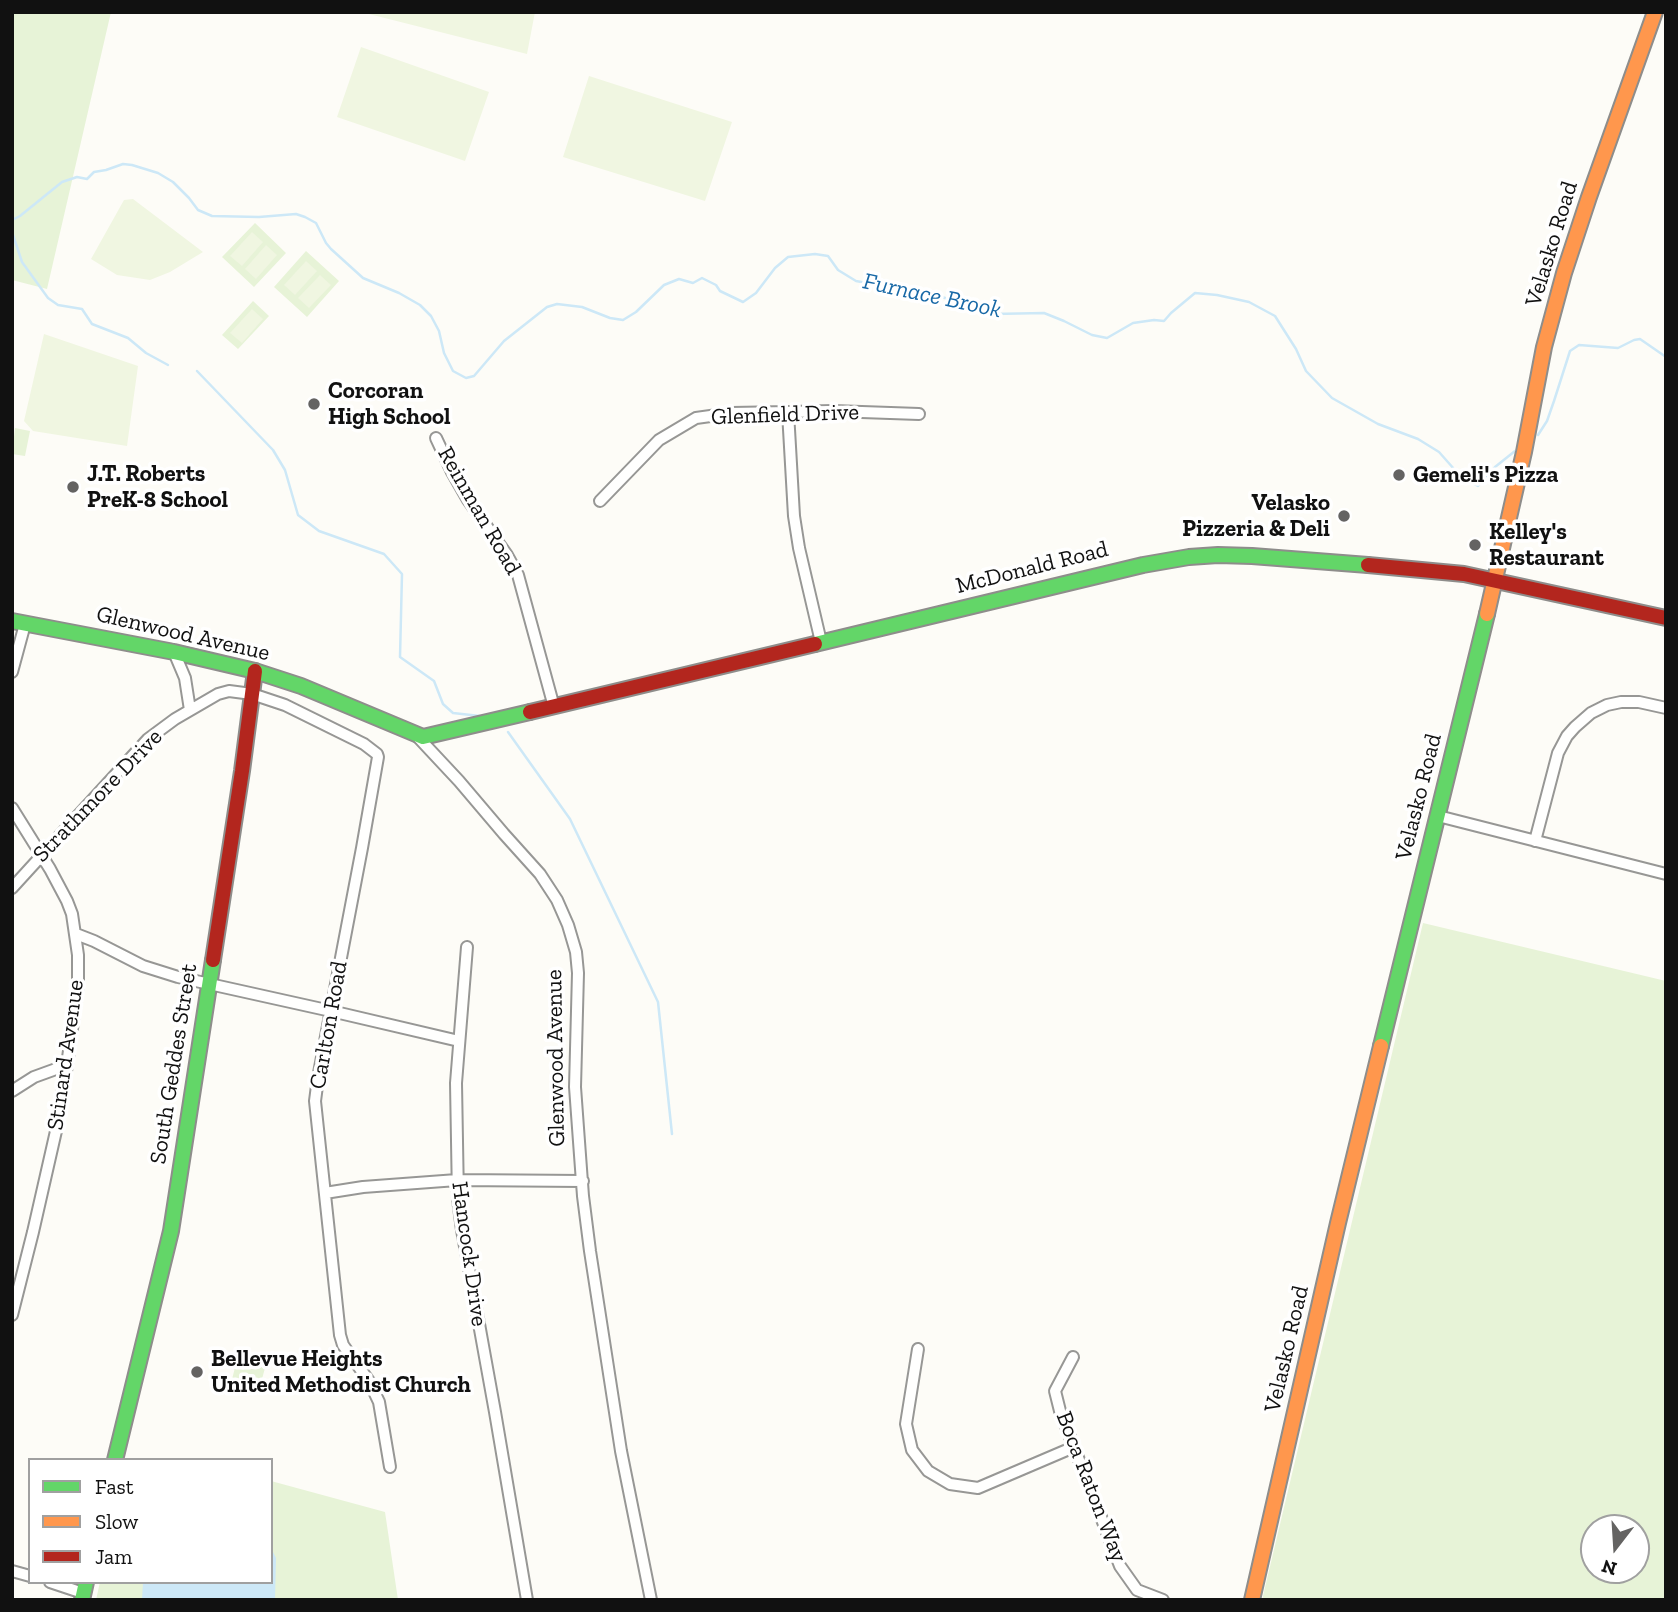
<!DOCTYPE html>
<html>
<head>
<meta charset="utf-8">
<style>
  body { margin:0 }
  #map { position:relative; width:1678px; height:1612px; overflow:hidden; background:#fdfcf7; font-family:"Zilla Slab",serif }
  canvas { display:block }
  .frame { position:absolute; inset:0; border:14px solid #111; pointer-events:none }
  .legend { position:absolute; left:28px; top:1458px; width:245px; height:126px; box-sizing:border-box; background:#fff; border:2px solid #a0a0a0; margin:0; padding:9px 12px; list-style:none; font-size:21px; color:#111 }
  .legend li { display:flex; align-items:center; gap:14px; height:35px }
  .legend b { width:35px; border:2px solid #a0a0a0 }
  .north { position:absolute; left:1580px; top:1514px; width:70px; height:70px; box-sizing:border-box; background:#fff; border:2px solid #a0a0a0; border-radius:50%; rotate:197deg; font-size:19px; font-weight:700; line-height:28px; text-align:center; color:#111 }
  .north::after { content:''; display:block; margin:auto; width:24px; height:32px; background:#646362; clip-path:polygon(50% 0,100% 100%,50% 72%,0 100%) }
</style>
</head>
<body>
<div id="map">
<canvas width="1678" height="1612"></canvas>
<div class="frame"></div>
<ul class="legend">
<li><b style="height:9px;background:#63d668"></b>Fast</li>
<li><b style="height:9px;background:#ff974d"></b>Slow</li>
<li><b style="height:9px;background:#b3261e"></b>Jam</li>
</ul>
<div class="north">N</div>
</div>
<script>
const ctx = document.querySelector('canvas').getContext('2d');
ctx.lineJoin = 'round';
function fill(path, color) {
  ctx.fillStyle = color;
  ctx.fill(path, 'evenodd');
}
function shape(rows) {
  const path = new Path2D();
  for (const r of rows) {
    path.moveTo(r[0], r[1]);
    for (let i = 2; i < r.length; i += 2) path.lineTo(r[i], r[i + 1]);
  }
  return path;
}
function strokePath(path, color, width, dash) {
  ctx.strokeStyle = color;
  ctx.lineWidth = width;
  ctx.lineCap = dash ? 'butt' : 'round';
  ctx.setLineDash(dash || []);
  ctx.stroke(path);
}
function label(font, color, halo, rows, align = 'center') {
  ctx.font = font + ' "Zilla Slab",serif';
  ctx.lineWidth = 7;
  ctx.setLineDash([]);
  ctx.textBaseline = 'middle';
  ctx.strokeStyle = halo;
  ctx.fillStyle = color;
  for (const [text, x, y, turn = 0] of rows) {
    ctx.save();
    ctx.translate(x, y);
    ctx.rotate((+turn || 0) * Math.PI / 180);
    ctx.textAlign = isNaN(turn) ? turn : align;
    if (halo) ctx.strokeText(text, 0, 0);
    ctx.fillText(text, 0, 0);
    ctx.restore();
  }
}
fill(shape([
  [12,12,111,12,47,289,12,280],
  [255,223,286,253,254,287,222,257],
  [306,251,339,281,307,317,274,287],
  [253,301,269,316,238,349,222,335],
  [15,428,30,431,25,456,12,454],
  [1423,923,1666,981,1666,1600,1262,1600],
  [1636,1528,1636,1570,1594,1570,1594,1528],
  [237,1360,265,1368,259,1390,231,1383],
  [271,1481,385,1512,398,1600,96,1600,100,1582,271,1582]
]), '#e7f3d7');
fill(shape([
  [361,12,535,12,527,54],
  [361,47,489,92,465,161,337,117],
  [589,76,732,122,705,201,563,157],
  [133,199,203,252,170,272,150,280,117,275,91,259,124,200],
  [252,232,263,242,242,266,230,256],
  [266,245,277,255,256,279,245,269],
  [306,261,317,271,295,295,284,285],
  [320,275,331,285,309,308,298,298],
  [252,309,263,319,242,343,230,333],
  [44,334,138,366,127,446,33,431,24,421]
]), '#f0f6e1');
fill(shape([
  [271,1548,276,1558,275,1600,142,1600,143,1582,271,1582]
]), '#cde8f7');
strokePath(shape([
  [12,220,20,216,62,182,77,177,87,179,94,172,106,170,123,164,132,165,158,173,173,182,189,198,198,210,212,216,259,217,296,214,305,217,316,223,326,243,331,249,363,278,399,293,420,305,431,316,439,331,444,353,453,371,466,378,474,376,504,341,547,307,557,304,582,307,610,318,623,320,636,312,664,285,679,279,693,283,702,278,716,285,720,291,743,302,756,293,775,268,788,257,815,254,828,256,838,270,856,281,888,287,915,295,933,294,993,314,1044,313,1064,321,1092,335,1107,338,1133,323,1154,320,1164,321,1171,313,1195,293,1217,295,1249,302,1275,316,1296,349,1306,371,1332,398,1378,424,1418,439,1439,452,1462,478,1478,486,1495,467,1515,451],
  [12,232,22,262,48,298,58,305,82,309,92,324,128,338,146,353,168,365],
  [197,371,273,450,285,470,298,515,319,531,384,554,402,574,400,657,434,681,443,704,453,713,480,716],
  [1538,435,1547,421,1554,401,1570,351,1579,345,1618,348,1634,340,1640,339,1666,357],
  [508,732,570,819,658,1002,672,1134]
]), '#cde8f7', 2.5);
const street = shape([
  [788,412,794,516,799,548,821,642],
  [436,438,452,472,468,500,507,555,518,575,554,707],
  [600,501,659,440,696,418,732,413,788,412,833,411,919,414],
  [174,652,185,678,190,710],
  [12,672,25,624],
  [416,735,459,781,504,834,540,874,557,900,568,925,576,952,578,973,575,1087,583,1196,590,1251,621,1451,651,1600],
  [12,808,50,869,67,901,72,914,78,955,78,986,67,1065,56,1131,33,1232,12,1315],
  [1438,816,1666,874],
  [1535,841,1558,753,1567,736,1575,727,1591,713,1607,705,1621,702,1639,702,1666,708],
  [12,888,148,739,175,719,218,694,229,691,252,694,285,705,364,744,377,754,378,757,362,848,318,1078,315,1101,340,1335,343,1345,369,1381,379,1402,390,1467],
  [76,934,94,941,143,966,178,977,331,1011,459,1041],
  [467,947,456,1083,458,1199,462,1230,495,1412,527,1600],
  [12,1091,34,1077,67,1065],
  [325,1193,363,1187,457,1180,583,1181],
  [918,1349,906,1424,912,1450,928,1471,950,1484,978,1488,1074,1447],
  [1073,1357,1055,1391,1060,1411,1120,1566,1137,1590,1163,1600],
  [12,1571,30,1576],
  [50,1582,83,1593]
]);
const fast = shape([
  [12,621,174,652,255,671,301,686,423,737,530,712],
  [815,644,1143,565,1189,557,1218,555,1252,556,1368,565],
  [1381,1046,1487,614],
  [115,1460,171,1231,213,960],
  [82,1600,86,1582]
]);
const slow = shape([
  [1487,614,1524,452,1544,347,1564,273,1589,197,1655,12],
  [1252,1600,1338,1223,1381,1046]
]);
const jam = shape([
  [1368,565,1464,574,1666,618],
  [530,712,815,644],
  [213,960,242,771,255,671]
]);
strokePath(street, '#979795', 14);
strokePath(fast, '#8e8d8b', 18);
strokePath(slow, '#8e8d8b', 18);
strokePath(jam, '#8e8d8b', 18);
strokePath(street, '#fffffe', 10);
strokePath(fast, '#63d668', 14);
strokePath(slow, '#ff974d', 14);
strokePath(jam, '#b3261e', 14);
for (const [x, y, r, color] of [
  [314,404,7,"#646362"],
  [1399,475,7,"#646362"],
  [73,487,7,"#646362"],
  [1344,516,7,"#646362"],
  [1475,545,7,"#646362"],
  [197,1372,7,"#646362"]
]) {
  const dot = new Path2D();
  dot.arc(x, y, r, 0, 2 * Math.PI);
  ctx.fillStyle = color;
  ctx.fill(dot);
  strokePath(dot, '#fff', 2.5);
}
label('23px', '#111', '#fff', [
  ["Velasko Road",1552,244,-73],
  ["Glenfield Drive",785,415,-2],
  ["Reinman Road",479,511,60],
  ["McDonald Road",1032,568,-14],
  ["Glenwood Avenue",183,634,13],
  ["Strathmore Drive",98,796,-46],
  ["Velasko Road",1419,797,-76],
  ["Carlton Road",329,1025,-80],
  ["Stinard Avenue",66,1055,-82],
  ["Glenwood Avenue",556,1058,-91],
  ["South Geddes Street",174,1064,-81],
  ["Hancock Drive",469,1254,82],
  ["Velasko Road",1287,1349,-77],
  ["Boca Raton Way",1091,1487,69]
]);
label('bold 23px', '#111', '#fff', [
  ["Corcoran",328,391],
  ["High School",328,417],
  ["J.T. Roberts",87,474],
  ["PreK-8 School",87,500],
  ["Gemeli's Pizza",1413,475],
  ["Velasko",1330,503,"right"],
  ["Pizzeria & Deli",1330,529,"right"],
  ["Kelley's",1489,532],
  ["Restaurant",1489,558],
  ["Bellevue Heights",211,1359],
  ["United Methodist Church",211,1385]
], 'left');
label('italic 24px', '#1768a6', '#fff', [
  ["Furnace Brook",932,296,12]
]);
</script>
</body>
</html>
